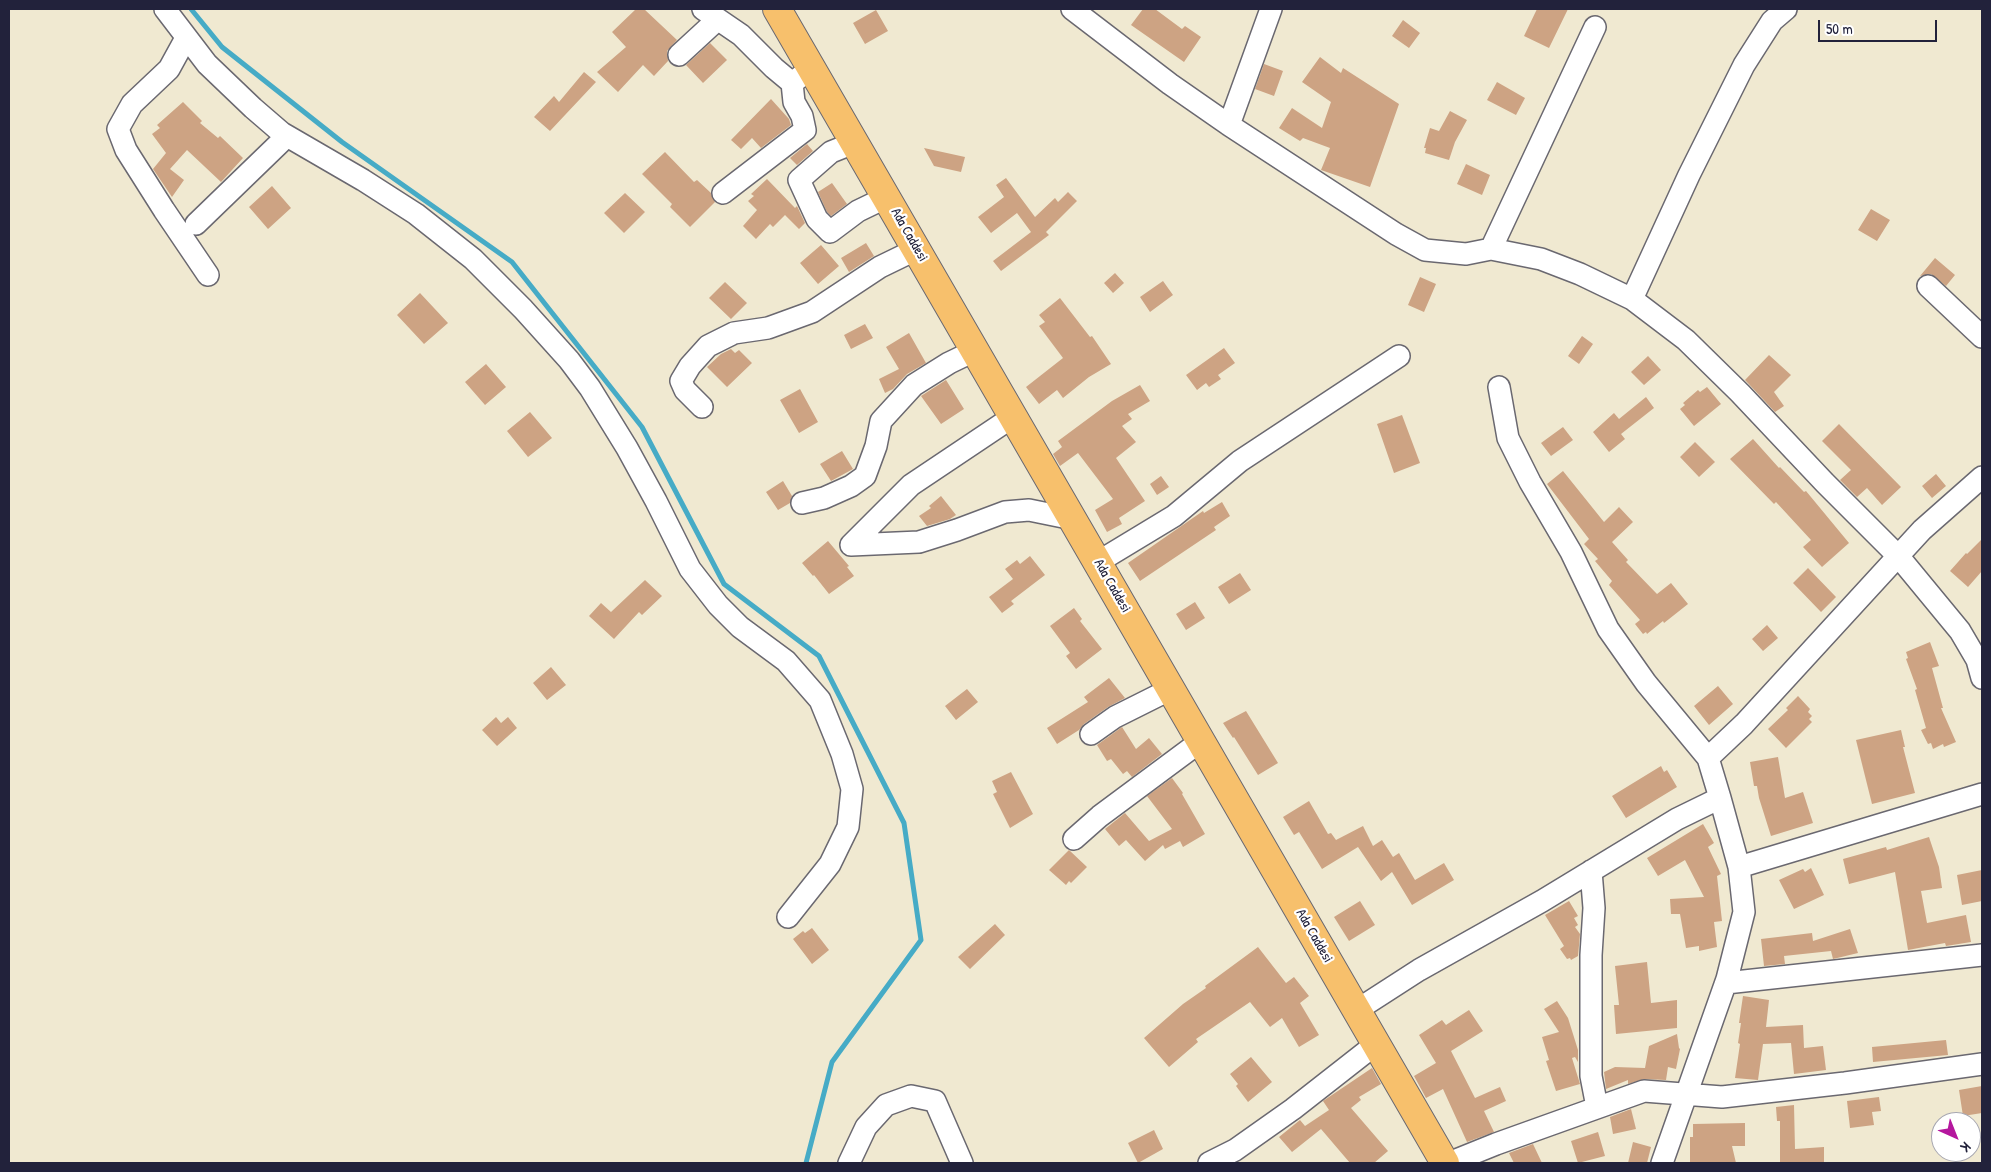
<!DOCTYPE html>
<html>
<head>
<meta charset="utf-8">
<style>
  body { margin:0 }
  #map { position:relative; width:1991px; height:1172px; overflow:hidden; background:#f0e9d1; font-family:"Patrick Hand",sans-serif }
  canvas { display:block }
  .frame { position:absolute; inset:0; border:10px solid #22223b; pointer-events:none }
  .north { position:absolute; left:1931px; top:1112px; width:50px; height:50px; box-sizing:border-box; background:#fff; border:1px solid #a7a7b1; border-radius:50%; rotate:136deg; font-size:14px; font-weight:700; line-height:20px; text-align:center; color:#22223b }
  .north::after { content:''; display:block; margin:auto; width:18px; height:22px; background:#b5179e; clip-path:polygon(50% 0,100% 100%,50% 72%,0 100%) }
  .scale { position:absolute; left:1818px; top:20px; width:119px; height:22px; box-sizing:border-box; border:2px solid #22223b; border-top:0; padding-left:6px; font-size:15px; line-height:18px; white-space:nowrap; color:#22223b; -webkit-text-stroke:4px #fff; paint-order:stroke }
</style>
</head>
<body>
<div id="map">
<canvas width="1991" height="1172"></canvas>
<div class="frame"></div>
<div class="north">K</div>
<div class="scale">50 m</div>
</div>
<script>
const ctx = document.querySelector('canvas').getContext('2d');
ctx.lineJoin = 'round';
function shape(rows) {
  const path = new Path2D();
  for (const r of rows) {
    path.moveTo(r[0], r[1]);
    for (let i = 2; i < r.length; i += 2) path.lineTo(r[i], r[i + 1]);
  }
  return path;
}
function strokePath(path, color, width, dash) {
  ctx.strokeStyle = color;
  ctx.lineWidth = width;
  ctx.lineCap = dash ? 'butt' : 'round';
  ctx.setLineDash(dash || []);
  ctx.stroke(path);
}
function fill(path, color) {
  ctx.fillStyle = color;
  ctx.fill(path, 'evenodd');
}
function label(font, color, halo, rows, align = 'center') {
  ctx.font = font + ' "Patrick Hand",sans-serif';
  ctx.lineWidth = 4.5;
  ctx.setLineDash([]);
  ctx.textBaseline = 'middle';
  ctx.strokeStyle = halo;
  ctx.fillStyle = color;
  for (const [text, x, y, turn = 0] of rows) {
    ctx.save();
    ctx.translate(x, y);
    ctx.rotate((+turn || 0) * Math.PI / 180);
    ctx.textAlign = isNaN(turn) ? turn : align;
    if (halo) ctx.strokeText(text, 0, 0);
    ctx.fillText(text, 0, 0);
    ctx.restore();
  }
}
strokePath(shape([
  [191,9,222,47,342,142,512,262,642,427,724,584,819,656,904,823,921,940,832,1062,806,1163]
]), '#46abc6', 5);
fill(shape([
  [636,9,644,9,677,40,667,51,668,61,654,76,643,65,618,92,597,72,626,47,612,32],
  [1143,9,1155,9,1182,29,1185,26,1201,37,1184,62,1131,25],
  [1537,9,1568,9,1549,48,1524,36],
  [876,10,888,31,865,44,853,23],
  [1403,20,1420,33,1409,48,1392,36],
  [710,43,727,60,703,83,686,65],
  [1320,57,1341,73,1343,68,1399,104,1370,187,1321,170,1330,148,1303,138,1300,141,1279,128,1292,108,1322,128,1331,102,1302,82],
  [1264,64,1283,71,1274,96,1255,89],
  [584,72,596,82,550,131,534,117,554,96,559,102],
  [1497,82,1525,98,1516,115,1487,100],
  [771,99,789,119,791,125,761,148,752,138,741,149,731,140],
  [183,102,202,121,200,123,218,138,220,136,243,158,221,182,187,150,170,169,184,180,172,197,153,169,166,153,152,134,160,128,157,125],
  [1450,111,1467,120,1455,142,1449,160,1425,153,1426,148,1424,148,1430,128,1439,131],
  [807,144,813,151,797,165,790,158],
  [924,148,965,157,961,172,934,166],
  [665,152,694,182,697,180,711,193,715,202,690,227,670,207,672,204,642,174],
  [1466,164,1490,175,1482,195,1457,184],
  [1006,178,1035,217,1055,198,1058,202,1068,192,1077,201,1046,232,1049,235,1001,271,993,261,1031,232,1017,213,991,233,978,217,1004,197,996,185],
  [767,179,795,208,797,206,805,223,799,229,785,215,773,227,770,224,756,239,743,226,757,210,748,201,754,196,751,194],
  [832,183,847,204,831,216,827,212,818,192],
  [272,186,291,208,268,229,249,207],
  [625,193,645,212,624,233,604,213],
  [1871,209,1890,220,1877,241,1858,230],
  [866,243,874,256,849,272,841,258],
  [821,245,839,266,818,284,800,263],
  [1935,258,1955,275,1946,286,1931,274,1920,276],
  [1115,273,1124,283,1113,293,1104,283],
  [1420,277,1436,284,1424,312,1408,305],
  [1163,281,1173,295,1150,312,1140,297],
  [725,282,747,303,731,319,709,298],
  [420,293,448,323,424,344,397,315],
  [1060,298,1090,337,1092,336,1111,364,1089,377,1063,398,1057,390,1039,404,1026,387,1063,358,1039,326,1045,322,1039,315],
  [865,324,873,338,851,349,844,335],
  [909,333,926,363,907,374,893,389,885,393,879,379,899,369,886,347],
  [1582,336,1593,344,1579,364,1568,356],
  [1224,348,1235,363,1218,375,1221,379,1209,387,1206,383,1197,390,1186,375],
  [731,349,735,353,739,350,752,363,727,387,707,367,721,354],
  [1769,355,1791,375,1774,392,1784,406,1775,412,1745,380],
  [1648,356,1661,370,1644,385,1631,372],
  [486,364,506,387,485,405,465,382],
  [946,380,964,409,941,424,921,396],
  [1140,385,1150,401,1128,414,1132,419,1122,426,1136,442,1116,458,1145,501,1119,518,1122,524,1107,532,1095,510,1113,499,1078,453,1060,466,1053,454,1062,447,1058,441,1112,401],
  [1707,387,1721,404,1694,426,1680,409,1685,405,1683,403,1698,390,1700,392],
  [800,389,818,422,799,433,780,400],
  [1646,397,1654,408,1621,434,1625,439,1609,452,1593,432,1614,413,1619,419],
  [530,412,552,438,528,457,507,431],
  [1402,415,1420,463,1394,473,1377,424],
  [1839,424,1901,487,1882,505,1867,488,1857,497,1840,480,1851,470,1822,441],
  [1563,427,1573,440,1551,456,1541,443],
  [1753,439,1779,468,1780,467,1804,492,1806,491,1849,543,1822,567,1803,547,1811,540,1776,502,1774,504,1730,459],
  [1695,442,1715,462,1699,477,1680,457],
  [842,451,853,469,831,481,820,464],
  [1563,471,1604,522,1619,507,1633,522,1612,542,1628,560,1626,562,1657,594,1671,583,1688,604,1664,623,1663,621,1647,634,1646,632,1643,634,1635,624,1640,620,1609,585,1612,581,1595,561,1598,559,1584,544,1589,539,1547,484],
  [1936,474,1946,486,1932,498,1922,486],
  [1161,476,1169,487,1157,495,1150,484],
  [783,481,792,496,790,503,778,510,766,492],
  [941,496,956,515,950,519,927,526,919,516,931,508,929,506],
  [1222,502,1230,516,1214,527,1216,530,1140,581,1128,563,1203,511,1204,513],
  [1982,539,1982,571,1968,587,1950,571,1966,553,1967,554],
  [828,541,849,566,847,567,854,576,829,594,814,575,813,576,802,563],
  [1030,556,1045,575,1011,601,1014,604,1002,613,989,597,1013,579,1005,569,1017,560,1020,564],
  [1808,568,1836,597,1821,612,1793,583],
  [1240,573,1251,590,1229,604,1218,587],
  [645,580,662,596,642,615,639,612,614,639,589,616,601,603,611,612],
  [1195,602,1205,618,1186,630,1176,614],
  [1074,608,1082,619,1080,621,1102,649,1076,669,1066,656,1070,653,1050,626],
  [1767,625,1778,638,1763,651,1752,639],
  [1930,642,1939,666,1932,668,1943,708,1941,708,1956,742,1944,747,1943,744,1933,749,1931,743,1928,744,1921,730,1926,728,1915,690,1917,689,1906,659,1908,658,1906,652],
  [551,667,566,685,547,700,533,683],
  [1109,678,1125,698,1108,707,1084,724,1079,730,1057,744,1047,728,1088,702,1084,697],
  [1718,686,1733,704,1709,725,1694,706],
  [967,689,978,702,956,720,945,706],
  [1798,696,1810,709,1808,712,1812,716,1809,719,1812,722,1786,748,1768,729,1788,710,1786,708],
  [1246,711,1278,763,1258,775,1234,737,1233,738,1223,723],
  [496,717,501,723,508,717,517,728,497,746,482,730],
  [1122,727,1136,749,1149,738,1162,754,1132,777,1127,771,1123,774,1111,759,1107,761,1097,745],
  [1901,730,1905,747,1903,747,1915,793,1872,804,1856,740],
  [1778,757,1785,798,1803,792,1813,823,1771,836,1759,798,1757,786,1754,786,1750,762],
  [1661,766,1664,772,1667,770,1677,787,1626,818,1612,796],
  [1011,772,1033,814,1010,828,993,794,997,792,992,781],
  [1172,778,1183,793,1182,794,1205,834,1183,847,1180,841,1165,849,1163,845,1145,861,1126,840,1119,846,1105,829,1125,813,1149,841,1172,829,1147,796],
  [1309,801,1328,834,1331,833,1336,840,1363,826,1373,846,1382,840,1393,857,1399,853,1415,880,1444,863,1454,880,1412,905,1392,872,1381,881,1358,847,1322,869,1299,832,1294,835,1283,817],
  [1703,824,1714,843,1708,847,1721,874,1717,876,1722,921,1714,922,1717,947,1699,951,1699,946,1686,948,1680,914,1671,914,1670,899,1704,897,1685,860,1658,876,1647,858],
  [1929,837,1939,867,1942,888,1921,891,1927,923,1966,915,1971,942,1946,946,1945,943,1908,950,1895,872,1849,884,1843,859,1886,847,1887,850],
  [1069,850,1087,867,1071,883,1069,881,1066,885,1049,870],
  [1811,868,1824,895,1794,909,1779,880,1803,869,1805,872],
  [1982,870,1982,901,1962,905,1957,875],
  [1360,901,1375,925,1349,941,1334,917],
  [1569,901,1578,916,1574,918,1578,925,1575,927,1580,934,1578,956,1571,960,1570,958,1567,959,1560,949,1564,946,1545,915],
  [995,924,1005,935,970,969,958,957],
  [812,928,829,950,812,964,793,939,803,931,805,933],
  [1850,929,1858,953,1833,959,1831,951,1784,956,1785,964,1764,966,1761,939,1812,933,1813,941],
  [1258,947,1286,983,1294,977,1309,996,1300,1003,1319,1035,1299,1047,1282,1018,1270,1027,1250,1002,1196,1039,1198,1042,1169,1067,1144,1038,1183,1004,1206,988,1205,986],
  [1647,962,1651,1003,1677,1000,1677,1028,1616,1034,1614,1005,1619,1005,1615,966],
  [1743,996,1769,1000,1766,1027,1803,1025,1804,1048,1823,1046,1826,1070,1794,1074,1791,1043,1763,1044,1758,1080,1735,1078,1740,1044,1738,1043,1741,1023,1739,1023],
  [1557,1001,1568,1018,1578,1050,1578,1062,1575,1057,1572,1058,1580,1084,1556,1091,1546,1061,1549,1060,1542,1037,1559,1032,1544,1009],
  [1469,1010,1483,1031,1451,1051,1475,1098,1500,1087,1506,1101,1484,1111,1494,1132,1467,1142,1443,1089,1426,1098,1414,1076,1436,1063,1419,1035,1442,1020,1446,1025],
  [1677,1034,1679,1048,1680,1049,1676,1069,1668,1067,1666,1080,1645,1079,1628,1084,1628,1080,1606,1089,1604,1072,1615,1067,1645,1068,1649,1046],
  [1946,1040,1948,1055,1873,1062,1872,1047],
  [1251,1057,1272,1082,1248,1102,1236,1086,1238,1084,1230,1074],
  [1372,1068,1381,1084,1359,1097,1361,1100,1351,1108,1388,1151,1374,1163,1350,1163,1321,1129,1292,1152,1279,1137,1300,1120,1305,1126,1329,1110,1323,1101],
  [1982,1086,1982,1113,1963,1116,1959,1090],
  [1879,1097,1881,1111,1872,1112,1874,1125,1850,1128,1847,1101],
  [1794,1105,1795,1149,1824,1147,1824,1163,1780,1163,1780,1121,1777,1121,1776,1107],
  [1631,1109,1636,1129,1613,1134,1610,1117],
  [1745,1123,1745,1146,1732,1146,1736,1163,1690,1163,1690,1137,1693,1137,1693,1124],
  [1154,1130,1163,1149,1138,1163,1128,1143],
  [1598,1132,1605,1156,1578,1163,1571,1141],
  [1633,1142,1651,1147,1647,1163,1628,1163],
  [1533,1144,1542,1163,1514,1163,1509,1153]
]), '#cda383');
const minor = shape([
  [165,9,207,64,253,108,282,133,363,180,416,214,473,259,523,309,569,360,590,388,627,448,656,501,690,569,718,605,740,627,786,661,820,700,842,754,852,789,848,827,830,864,788,917],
  [703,9,741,35,774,68,792,83],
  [1072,9,1170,84,1229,125,1396,234,1425,250,1466,254,1491,249,1541,259,1580,274,1632,299,1686,340,1740,393,1825,483,1899,557,1960,631,1977,660,1982,678],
  [186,38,169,69,132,104,118,129,126,150,164,210,208,275],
  [679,55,717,20],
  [1229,125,1271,9],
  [856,142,831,152,799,180,817,219,830,232,858,211,887,197],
  [723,193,805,130,802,116,794,102,792,83,812,68],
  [196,224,287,136],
  [1491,249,1595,27],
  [1928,286,1982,337],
  [1632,299,1689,175,1744,65,1772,21,1786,9],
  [1499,387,1508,438,1530,482,1571,552,1608,629,1646,683,1708,758],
  [702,407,685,390,681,381,690,366,708,346,734,333,768,328,812,312,880,267,917,249],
  [1014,416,911,485,851,545,919,542,957,530,1005,512,1029,510,1073,519],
  [802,503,824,498,851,486,865,476,876,446,881,421,914,385,949,363,976,350],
  [1098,562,1174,516,1240,461,1399,356],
  [1091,734,1115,717,1171,689],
  [1074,839,1100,816,1201,741],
  [1739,867,1982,794],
  [1591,871,1594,908,1591,955,1591,1076,1597,1107],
  [1726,983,1982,955],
  [1357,1010,1419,970,1542,901,1677,819,1720,798,1708,758,1744,724,1922,530,1982,477],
  [849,1163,866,1127,886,1105,911,1096,935,1101,962,1163],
  [1209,1163,1235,1150,1293,1109,1376,1044],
  [1449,1163,1496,1144,1644,1091,1722,1097,1845,1083,1982,1064],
  [1662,1163,1727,979,1744,912,1739,867,1720,798]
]);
const major = shape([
  [777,9,1445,1163]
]);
strokePath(minor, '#6a6870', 24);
strokePath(major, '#6a6870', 30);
strokePath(minor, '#fff', 21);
strokePath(major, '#f7c06c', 28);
label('14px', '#22223b', '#fff', [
  ["Ada Caddesi",909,235,60],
  ["Ada Caddesi",1112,586,60],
  ["Ada Caddesi",1314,936,60]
]);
</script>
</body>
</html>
